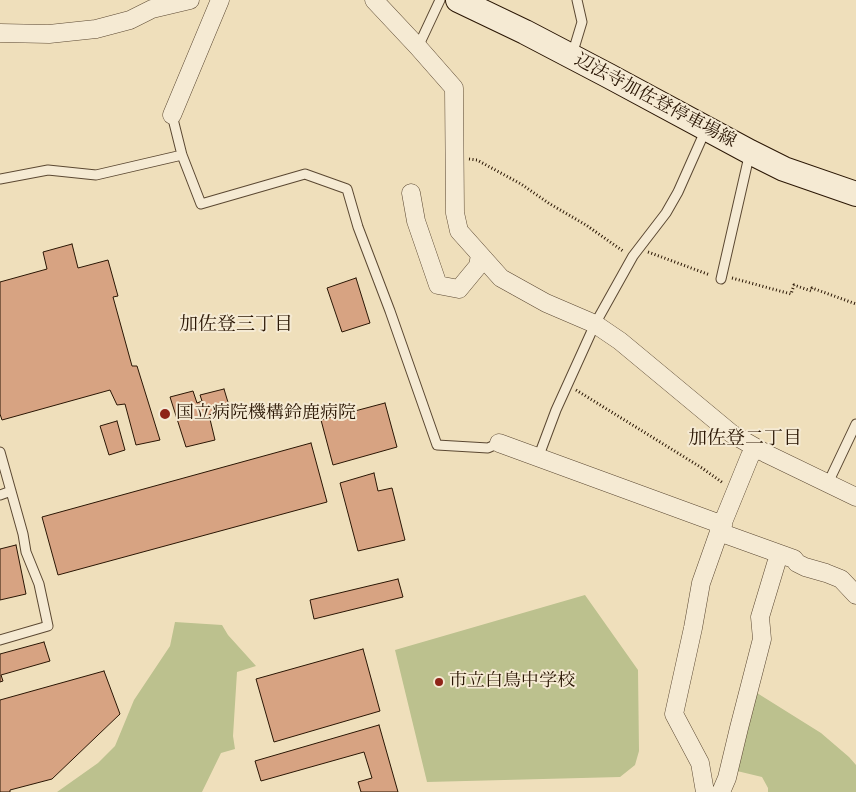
<!DOCTYPE html>
<html>
<head>
<meta charset="utf-8">
<style>
  body { margin:0 }
  canvas { display:block; background:#efdfbb }
</style>
</head>
<body>
<canvas width="856" height="792"></canvas>
<script>
const ctx = document.querySelector('canvas').getContext('2d');
ctx.lineJoin = 'round';
function fill(path, color) {
  ctx.fillStyle = color;
  ctx.fill(path, 'evenodd');
}
function shape(rows) {
  const path = new Path2D();
  for (const r of rows) {
    path.moveTo(r[0], r[1]);
    for (let i = 2; i < r.length; i += 2) path.lineTo(r[i], r[i + 1]);
  }
  return path;
}
function strokePath(path, color, width, dash) {
  ctx.strokeStyle = color;
  ctx.lineWidth = width;
  ctx.lineCap = dash ? 'butt' : 'round';
  ctx.setLineDash(dash || []);
  ctx.stroke(path);
}
function label(font, color, halo, rows, align = 'center') {
  ctx.font = font + ' "IM FELL French Canon","Noto Serif JP",serif';
  ctx.lineWidth = 4;
  ctx.setLineDash([]);
  ctx.textBaseline = 'middle';
  ctx.strokeStyle = halo;
  ctx.fillStyle = color;
  for (const [text, x, y, turn = 0] of rows) {
    ctx.save();
    ctx.translate(x, y);
    ctx.rotate((+turn || 0) * Math.PI / 180);
    ctx.textAlign = isNaN(turn) ? turn : align;
    if (halo) ctx.strokeText(text, 0, 0);
    ctx.fillText(text, 0, 0);
    ctx.restore();
  }
}
fill(shape([
  [585,595,638,670,639,751,635,765,620,777,427,782,395,650],
  [175,622,222,625,228,635,256,666,237,672,233,736,235,749,221,753,202,792,57,792,98,763,115,746,134,700,170,646],
  [757,693,821,733,849,757,856,765,856,792,768,792,768,788,762,777,737,771]
]), '#bcc18e');
const building = shape([
  [72,244,78,268,108,260,118,296,113,297,132,366,137,366,160,440,136,445,125,404,117,405,110,390,2,420,0,414,0,282,47,269,43,252,72,244],
  [356,278,370,323,342,332,327,288,356,278],
  [224,389,230,409,209,415,215,440,186,447,170,397,193,391,197,403,202,401,200,395,224,389],
  [385,403,397,447,333,465,321,420,385,403],
  [117,421,125,450,109,455,100,426,117,421],
  [311,443,327,502,58,575,42,517,311,443],
  [374,473,378,491,392,488,405,540,358,551,340,483,374,473],
  [16,545,26,594,0,600,0,549,16,545],
  [398,579,403,597,314,619,310,600,398,579],
  [44,642,50,661,1,675,3,681,0,682,0,654,44,642],
  [363,649,380,711,274,742,256,679,363,649],
  [104,671,120,714,52,779,10,790,10,792,0,792,0,700,104,671],
  [379,725,398,792,361,792,358,782,372,778,364,752,261,781,255,761,379,725]
]);
fill(building, '#d7a382');
strokePath(building, '#2a1604', 1);
const service = shape([
  [418,47,440,0],
  [572,55,582,22,577,0],
  [172,115,182,155,201,204,305,174,347,189,358,227,390,311,437,445,488,448,499,443],
  [0,179,48,170,96,175,182,155],
  [721,279,750,152],
  [0,452,23,534,26,552,39,584,48,626,0,640],
  [538,458,556,410,595,324,633,256,666,213,678,192,706,129],
  [828,483,856,424],
  [0,495,11,491]
]);
const minor = shape([
  [374,0,418,47,454,88,455,213,459,231,501,278,546,303,595,324,620,341,732,434,767,454,856,497],
  [0,33,49,34,96,29,130,20,152,9,190,0],
  [172,115,220,0],
  [411,193,416,221,438,285,459,289,478,266,480,255],
  [499,443,723,525],
  [719,532,794,559,797,563,805,567,826,573,841,579,856,595],
  [705,792,700,763,674,714,693,628,701,583,719,532,750,456,757,448],
  [721,792,727,778,739,728,762,639,760,617,779,554]
]);
const secondary = shape([
  [458,0,525,32,609,76,750,152,784,169,856,194]
]);
strokePath(service, '#5b4832', 11);
strokePath(minor, '#5b4832', 19);
strokePath(secondary, '#2a1604', 26);
strokePath(shape([
  [469,159,477,160,521,184,550,204,586,225,623,251],
  [648,252,710,275],
  [732,278,791,294,794,285,811,291,812,288,856,304],
  [576,390,702,468,723,483]
]), '#2a1604', 3, [1, 2.5]);
strokePath(service, '#f5ead3', 9);
strokePath(minor, '#f5ead3', 18);
strokePath(secondary, '#f5ead3', 24);
for (const [x, y, r, color] of [
  [165,414,6,"#8f2418"],
  [439,682,5,"#8f2418"]
]) {
  const dot = new Path2D();
  dot.arc(x, y, r, 0, 2 * Math.PI);
  ctx.fillStyle = color;
  ctx.fill(dot);
  strokePath(dot, '#f5ead3', 2);
}
label('18px', '#2a1604', '#f5ead3', [
  ["辺法寺加佐登停車場線",655,101,28]
]);
label('18px', '#2a1604', '#f5ead3', [
  ["国立病院機構鈴鹿病院",176,414],
  ["市立白鳥中学校",449,682]
], 'left');
label('19px', '#2a1604', '#f5ead3', [
  ["加佐登三丁目",236,325],
  ["加佐登二丁目",745,439]
]);
</script>
</body>
</html>
